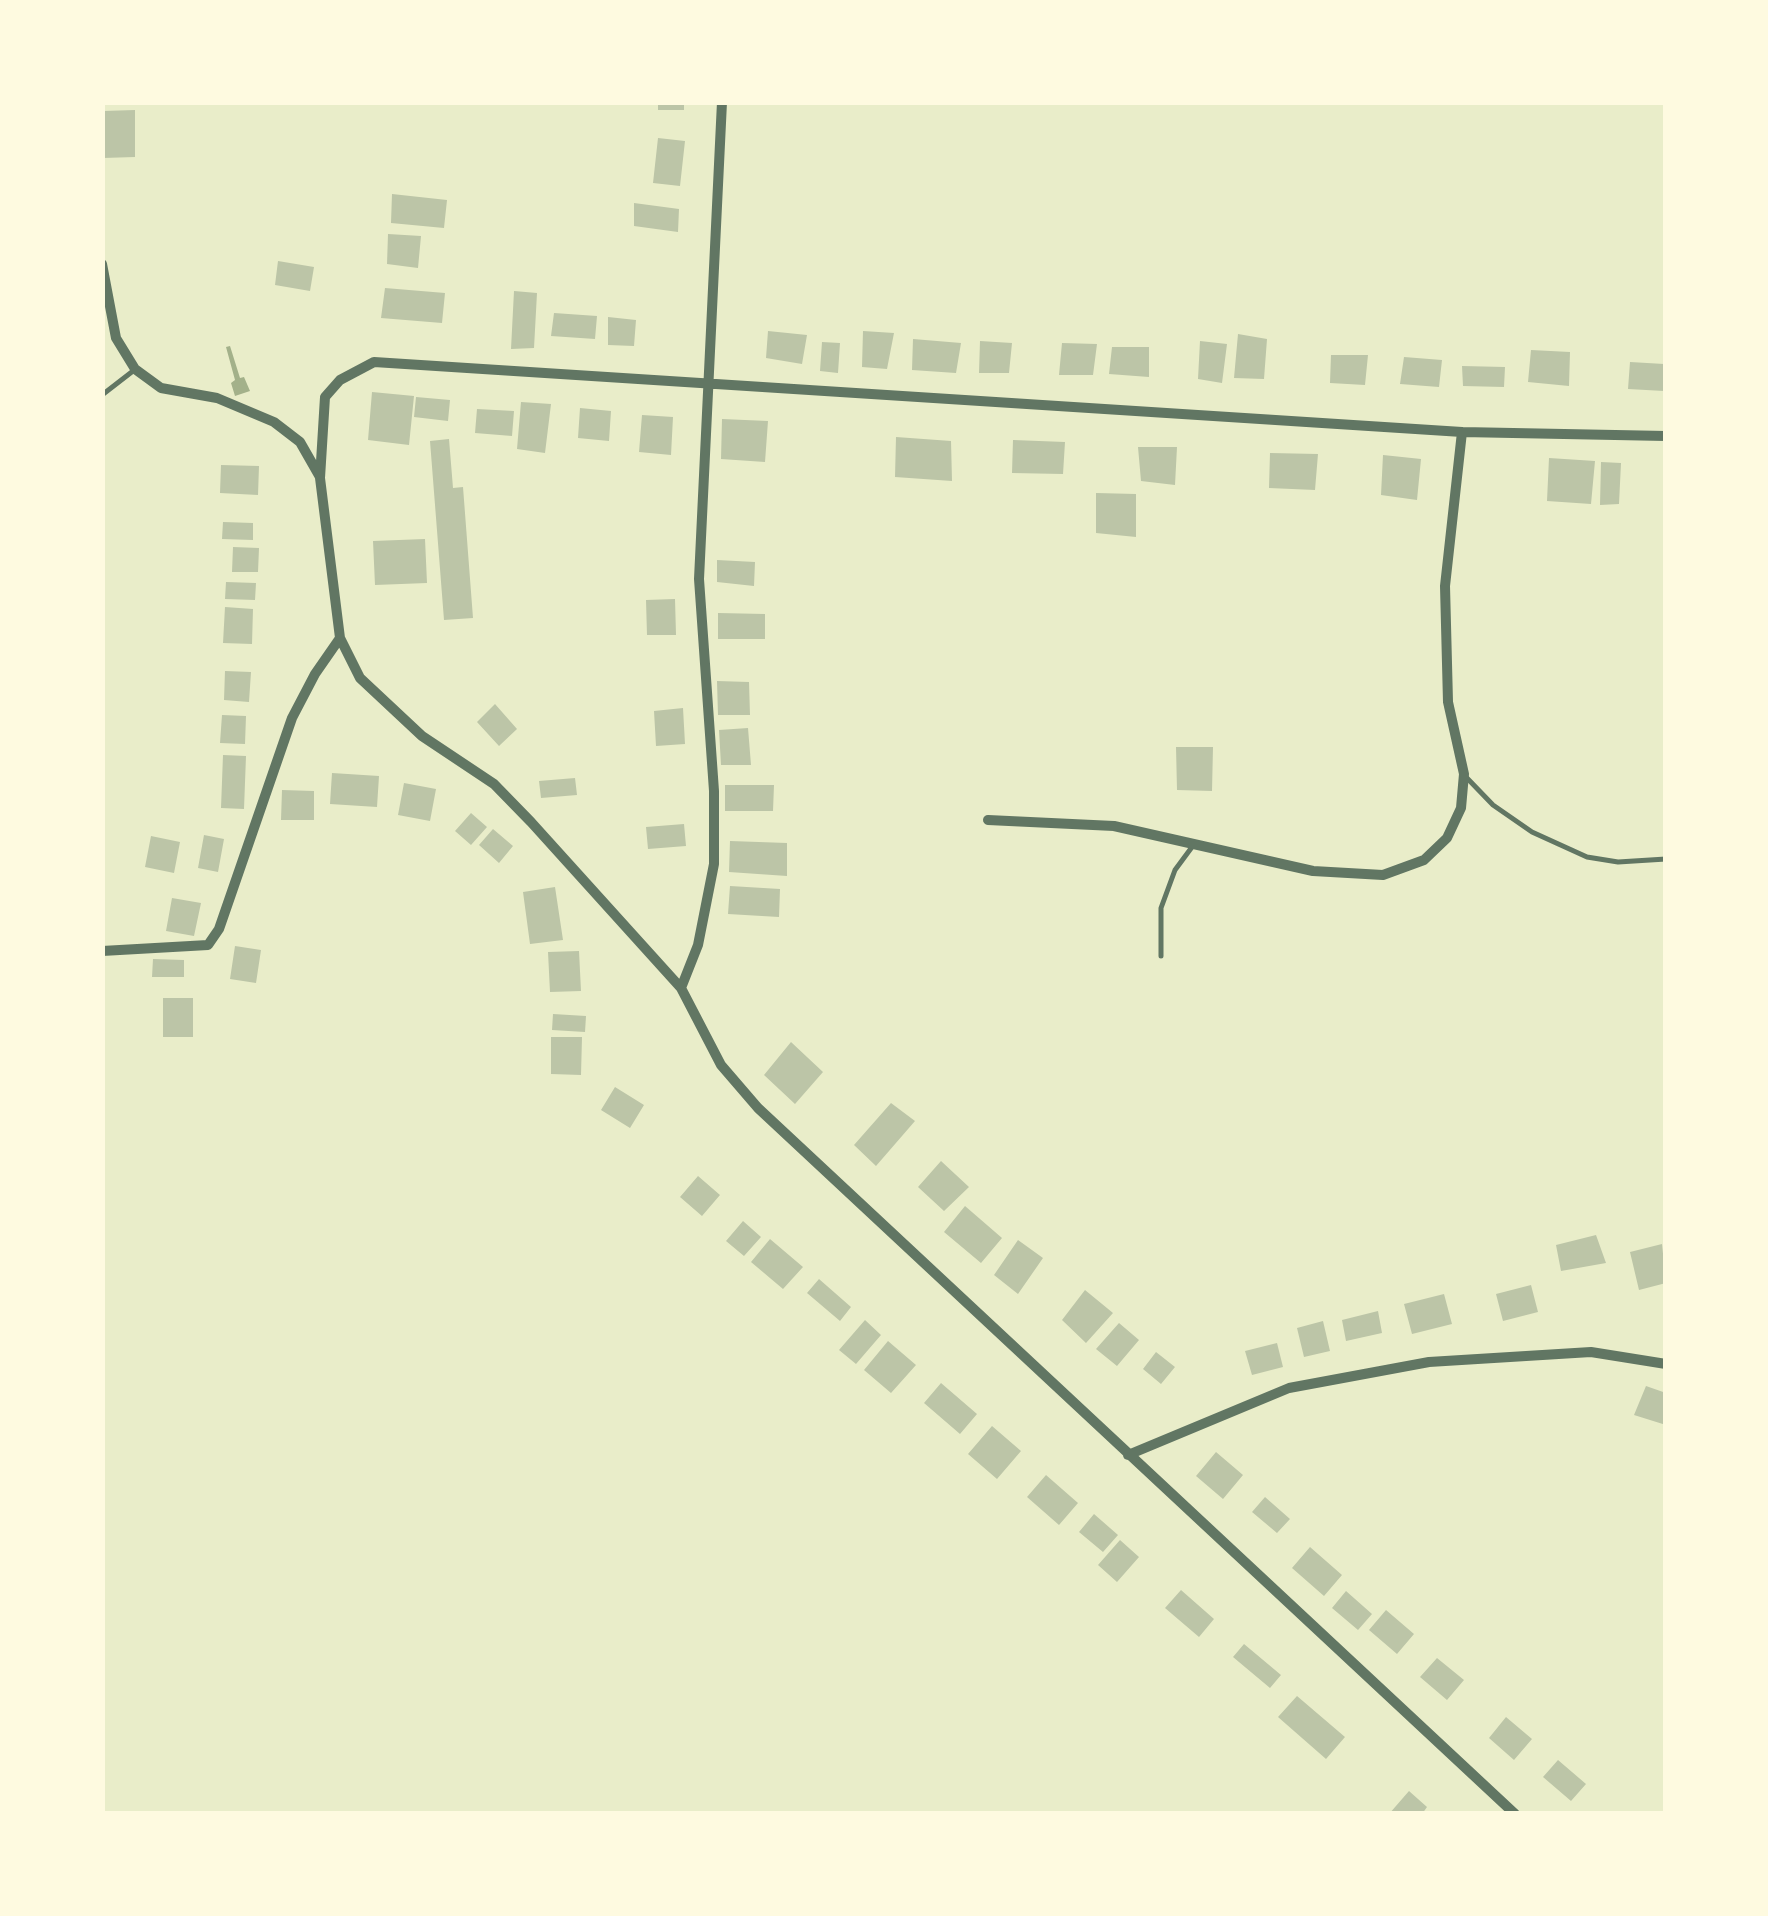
<!DOCTYPE html>
<html>
<head>
<meta charset="utf-8">
<style>
  body { margin:0 }
  #map { position:relative; width:1768px; height:1916px; overflow:hidden; background:#e9edc9; font-family:"DejaVu Sans",sans-serif }
  canvas { display:block }
  .frame { position:absolute; inset:0; border:105px solid #fefae0; pointer-events:none }
</style>
</head>
<body>
<div id="map">
<canvas width="1768" height="1916"></canvas>
<div class="frame"></div>
</div>
<script>
const ctx = document.querySelector('canvas').getContext('2d');
ctx.lineJoin = 'round';
function fill(path, color) {
  ctx.fillStyle = color;
  ctx.fill(path, 'evenodd');
}
function shape(rows) {
  const path = new Path2D();
  for (const r of rows) {
    path.moveTo(r[0], r[1]);
    for (let i = 2; i < r.length; i += 2) path.lineTo(r[i], r[i + 1]);
  }
  return path;
}
function strokePath(path, color, width, dash) {
  ctx.strokeStyle = color;
  ctx.lineWidth = width;
  ctx.lineCap = dash ? 'butt' : 'round';
  ctx.setLineDash(dash || []);
  ctx.stroke(path);
}
fill(shape([
  [230,346,240,378,244,377,250,391,235,396,231,383,235,380,226,347]
]), '#a3b18a');
fill(shape([
  [658,102,684,102,684,110,658,110],
  [135,110,135,157,103,158,103,111],
  [658,138,685,141,680,186,653,183],
  [392,194,447,200,444,228,391,223],
  [634,203,679,209,678,232,634,226],
  [388,234,421,236,418,268,387,264],
  [278,261,314,267,310,291,275,285],
  [385,288,445,293,442,323,381,318],
  [514,291,537,293,534,348,511,349],
  [554,313,597,316,595,339,551,336],
  [608,317,636,320,634,346,608,345],
  [768,331,807,335,802,364,766,358],
  [863,331,894,333,887,369,862,367],
  [1238,334,1267,339,1264,379,1234,378],
  [913,339,961,343,956,373,912,370],
  [980,341,1012,343,1009,373,979,373],
  [1200,341,1227,344,1222,383,1198,379],
  [822,342,840,343,838,373,820,371],
  [1062,343,1097,344,1093,375,1059,375],
  [1112,347,1149,347,1149,377,1109,374],
  [1531,350,1570,352,1569,386,1528,382],
  [1331,355,1368,355,1365,385,1330,383],
  [1404,357,1442,360,1439,387,1400,384],
  [1630,362,1664,364,1664,391,1628,389],
  [1462,366,1505,367,1504,387,1463,386],
  [372,392,414,396,409,445,368,440],
  [416,397,450,400,448,421,414,417],
  [521,402,551,404,545,453,517,449],
  [580,408,611,411,609,441,578,438],
  [477,409,514,411,512,436,475,433],
  [642,415,673,417,671,455,639,452],
  [722,419,768,421,765,462,721,459],
  [896,437,951,441,952,481,895,477],
  [449,439,453,488,463,487,473,618,444,620,430,441],
  [1013,440,1065,442,1063,474,1012,473],
  [1138,447,1177,447,1175,485,1141,481],
  [1270,453,1318,454,1315,490,1269,488],
  [1383,455,1421,459,1417,500,1381,495],
  [1549,458,1595,461,1591,504,1547,501],
  [1601,462,1621,463,1619,504,1600,505],
  [221,465,259,466,258,495,220,493],
  [1096,493,1136,494,1136,537,1096,533],
  [223,522,253,523,253,540,222,539],
  [425,539,427,583,375,585,373,541],
  [233,547,259,548,258,572,232,572],
  [717,560,755,562,754,586,717,582],
  [226,582,256,583,255,600,225,599],
  [675,599,676,635,647,635,646,600],
  [225,607,253,609,252,644,223,643],
  [718,613,765,614,765,639,718,639],
  [225,671,251,672,249,702,224,700],
  [717,681,749,682,750,715,718,715],
  [495,704,517,729,499,746,477,722],
  [683,708,685,744,656,746,654,711],
  [222,715,246,716,245,744,220,743],
  [748,728,751,765,721,765,719,730],
  [1176,747,1213,747,1212,791,1177,790],
  [223,755,246,756,244,809,221,808],
  [332,773,379,776,377,807,330,804],
  [575,778,577,795,541,798,539,781],
  [404,783,436,789,430,821,398,815],
  [725,785,774,785,773,811,725,811],
  [282,790,314,791,314,820,281,820],
  [471,813,487,827,471,845,455,831],
  [684,824,686,846,648,849,646,827],
  [493,829,513,846,499,863,479,845],
  [204,835,224,839,218,872,198,868],
  [151,836,180,842,174,873,145,867],
  [730,841,787,843,787,876,729,872],
  [730,886,780,889,779,917,728,914],
  [555,887,563,940,530,944,523,892],
  [172,898,201,903,194,936,166,931],
  [235,946,261,950,256,983,230,979],
  [579,951,581,991,550,992,548,952],
  [153,959,184,960,184,977,152,977],
  [163,998,193,998,193,1037,163,1037],
  [553,1014,586,1016,585,1032,552,1030],
  [551,1037,582,1037,581,1075,551,1074],
  [791,1042,823,1072,795,1104,764,1075],
  [615,1087,644,1105,630,1128,601,1110],
  [891,1103,915,1121,876,1166,854,1145],
  [941,1161,969,1187,944,1211,918,1187],
  [698,1176,720,1195,702,1216,680,1197],
  [965,1206,1002,1238,981,1263,944,1232],
  [743,1221,761,1237,744,1256,726,1241],
  [1596,1235,1606,1263,1561,1271,1556,1245],
  [770,1239,803,1267,783,1289,751,1262],
  [1018,1240,1043,1258,1018,1294,994,1275],
  [1662,1244,1666,1283,1639,1290,1630,1252],
  [819,1279,851,1307,840,1321,807,1293],
  [1531,1285,1538,1312,1503,1321,1496,1294],
  [1085,1290,1113,1313,1086,1343,1062,1320],
  [1444,1294,1452,1324,1412,1334,1404,1304],
  [1378,1311,1382,1333,1346,1341,1342,1320],
  [865,1320,881,1335,856,1364,839,1350],
  [1323,1321,1330,1351,1304,1357,1297,1328],
  [1119,1323,1139,1340,1117,1366,1096,1349],
  [888,1341,916,1365,891,1393,864,1370],
  [1277,1343,1283,1367,1252,1375,1245,1351],
  [1156,1352,1175,1367,1161,1384,1143,1369],
  [941,1383,977,1414,960,1434,924,1403],
  [1646,1386,1666,1393,1666,1425,1634,1415],
  [992,1426,1021,1451,997,1479,968,1454],
  [1216,1452,1243,1475,1223,1499,1196,1476],
  [1046,1475,1078,1503,1059,1525,1027,1497],
  [1265,1497,1290,1519,1277,1533,1252,1512],
  [1094,1514,1118,1535,1103,1552,1079,1532],
  [1120,1540,1139,1557,1117,1582,1098,1565],
  [1310,1547,1342,1575,1324,1596,1292,1568],
  [1181,1590,1214,1619,1199,1637,1165,1608],
  [1346,1591,1372,1614,1358,1630,1332,1608],
  [1386,1610,1414,1634,1397,1654,1369,1630],
  [1244,1644,1281,1675,1270,1688,1233,1657],
  [1437,1658,1464,1680,1447,1700,1420,1677],
  [1297,1696,1345,1737,1326,1759,1278,1717],
  [1506,1717,1532,1739,1514,1760,1489,1738],
  [1558,1760,1586,1784,1571,1801,1543,1777],
  [1409,1791,1427,1807,1422,1814,1389,1814]
]), '#bcc5a7');
strokePath(shape([
  [102,395,133,371],
  [1465,776,1493,805,1532,832,1587,857,1618,862,1666,859],
  [1161,956,1161,908,1175,870,1192,847]
]), '#617663', 5);
strokePath(shape([
  [102,264,116,338,135,369,161,388,217,398,274,422,300,442,320,477],
  [988,820,1114,826,1313,871,1383,875,1424,860,1447,838,1461,808,1464,774,1448,702,1445,586,1462,432],
  [102,951,208,945,219,929,292,718,315,674,340,638],
  [681,988,698,945,714,864,714,791,699,579,722,102],
  [1128,1455,1289,1388,1429,1362,1591,1352,1666,1364],
  [1515,1814,758,1108,721,1065,681,988,531,822,494,784,422,736,360,678,340,638,320,478,325,397,340,380,374,362,1462,432,1666,436]
]), '#617663', 10);
</script>
</body>
</html>
